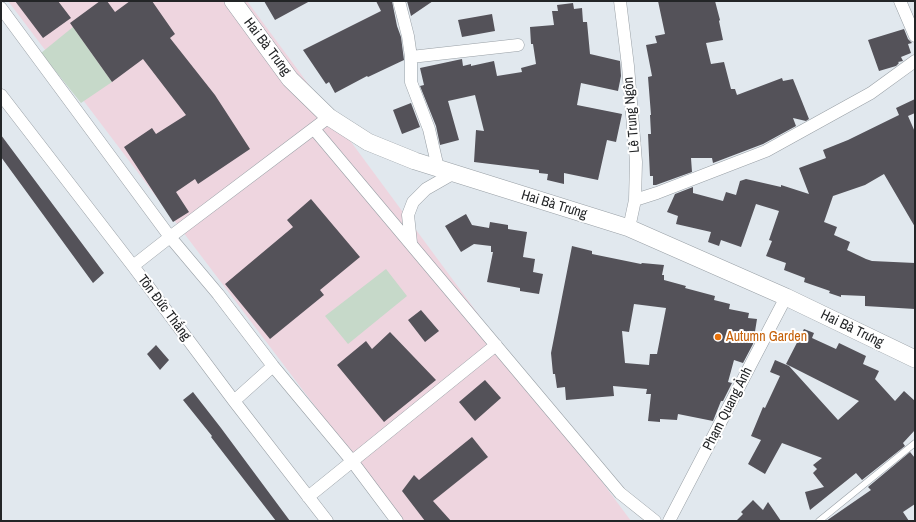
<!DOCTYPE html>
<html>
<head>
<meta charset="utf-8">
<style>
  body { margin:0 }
  #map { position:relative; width:916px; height:522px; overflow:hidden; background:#e1e8ee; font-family:"Archivo Narrow",sans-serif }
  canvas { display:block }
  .frame { position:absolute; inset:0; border:2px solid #232527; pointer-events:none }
</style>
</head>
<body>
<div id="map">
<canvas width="916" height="522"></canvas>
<div class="frame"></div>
</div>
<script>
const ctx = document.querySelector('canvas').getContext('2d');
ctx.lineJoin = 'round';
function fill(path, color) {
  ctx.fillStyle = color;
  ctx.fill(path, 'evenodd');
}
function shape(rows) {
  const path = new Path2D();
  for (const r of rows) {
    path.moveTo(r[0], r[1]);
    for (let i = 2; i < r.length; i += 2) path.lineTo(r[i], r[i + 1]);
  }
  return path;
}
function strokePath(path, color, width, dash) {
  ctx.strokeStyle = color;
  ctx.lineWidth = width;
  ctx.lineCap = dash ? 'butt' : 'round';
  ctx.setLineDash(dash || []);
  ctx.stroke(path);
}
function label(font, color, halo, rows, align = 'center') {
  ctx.font = font + ' "Archivo Narrow",sans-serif';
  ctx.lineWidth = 4;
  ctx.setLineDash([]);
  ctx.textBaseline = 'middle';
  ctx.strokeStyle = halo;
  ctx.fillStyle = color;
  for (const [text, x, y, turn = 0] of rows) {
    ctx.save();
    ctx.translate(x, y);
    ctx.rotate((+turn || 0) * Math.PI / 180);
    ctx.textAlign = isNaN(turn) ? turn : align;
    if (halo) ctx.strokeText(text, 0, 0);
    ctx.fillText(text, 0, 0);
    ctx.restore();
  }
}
fill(shape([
  [8,1,247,1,631,521,402,521]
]), '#eed5df');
fill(shape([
  [73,27,112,82,81,103,41,53],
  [386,269,407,296,348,344,325,316]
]), '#c6d9c9');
fill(shape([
  [15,1,58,1,71,18,43,38],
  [100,1,107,1,115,12,130,1,152,1,175,34,170,38,215,95,250,149,198,184,195,179,176,192,189,212,173,222,124,147,152,128,156,134,186,115,143,59,112,82,70,23],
  [264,1,310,1,275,20],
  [376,1,392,1,397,26,401,37,404,60,368,77,367,76,335,93,329,82,326,84,303,50,381,11],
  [407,1,433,1,411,16],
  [658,1,715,1,720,20,719,21,723,40,706,43,711,64,724,62,731,89,735,89,737,95,782,78,783,81,793,79,809,119,806,121,793,118,796,126,763,144,713,163,712,158,691,158,692,172,656,185,653,185,653,176,650,176,648,134,651,134,650,115,651,115,648,77,652,76,646,45,657,43,655,36,665,34],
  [573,3,574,9,582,8,583,22,587,22,590,54,620,61,621,76,618,91,581,83,577,105,622,114,616,142,607,140,598,180,564,173,564,184,547,180,548,174,539,173,539,170,474,162,476,130,484,131,475,95,448,101,459,140,440,145,436,126,420,86,424,85,420,68,462,59,463,66,471,64,471,66,494,61,497,76,522,72,521,68,536,64,533,44,531,44,530,27,554,25,552,11,558,11,557,5],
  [492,14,495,31,462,37,458,20],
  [904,29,908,39,912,43,908,44,911,53,901,57,903,61,898,62,899,63,896,66,879,71,868,40],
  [915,99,915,113,908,116,915,132,915,227,884,174,865,185,833,196,824,222,837,227,834,235,850,242,847,250,866,259,872,261,915,263,915,309,865,306,865,296,841,295,841,297,829,293,830,291,804,282,805,278,784,270,786,263,766,256,772,241,769,240,779,211,756,204,741,247,721,240,719,246,708,242,711,232,676,224,678,216,667,212,675,194,693,187,693,193,723,201,726,192,736,195,740,181,746,179,781,187,781,185,809,194,799,168,826,158,823,150,848,140,899,115,896,108],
  [411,103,420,127,402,134,393,110],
  [1,135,104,273,93,283,1,157],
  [311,199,360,257,320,290,324,295,270,339,225,284,293,227,287,220],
  [466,214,472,225,489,228,490,222,508,225,508,229,527,232,523,257,535,259,533,272,543,274,539,294,520,291,520,288,487,282,493,252,491,252,491,246,474,244,461,252,445,226],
  [572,246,592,251,592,254,641,264,642,263,664,265,662,275,664,275,664,280,686,286,685,288,715,296,714,300,730,304,729,309,749,313,748,318,757,319,753,344,743,363,734,360,728,382,732,383,723,401,721,401,713,421,678,414,677,420,660,419,660,422,648,421,651,394,646,394,647,389,613,386,614,396,566,400,565,387,557,388,555,374,553,374,551,353],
  [634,304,666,308,657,354,650,354,649,365,625,363,622,331,629,332],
  [421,310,439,331,425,342,408,320],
  [804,329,814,333,812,338,836,349,839,343,866,356,863,364,879,371,875,379,895,401,904,391,915,401,915,430,903,443,905,446,862,480,856,473,810,510,805,492,824,487,813,473,817,469,813,465,822,458,782,443,765,474,748,464,761,440,751,436,763,407,765,408,780,376,770,372,775,360,789,366,838,420,859,401,786,364],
  [390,332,436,380,384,422,337,365,366,341,372,349],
  [156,345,169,360,160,370,147,354],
  [485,380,501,398,475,421,459,402],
  [193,392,221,428,290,521,276,521,211,437,212,436,183,400],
  [472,437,488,457,433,501,451,521,425,521,402,491,414,475,419,480],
  [910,452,915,458,915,504,903,512,909,521,826,521,871,490,868,487],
  [753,500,763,510,768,502,781,521,736,521,743,514,741,512]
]), '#545259');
const service = shape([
  [819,521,915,443]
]);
const minor = shape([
  [399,1,408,36,411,57,411,82,429,129,438,168],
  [620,1,628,66,636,162,635,200,629,228],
  [900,1,915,36],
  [1,8,170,237,218,294,273,366,352,461,397,521],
  [411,57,518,45],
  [1,95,133,266,234,401,327,521],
  [314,129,620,493,655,521],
  [635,200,657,193,766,151,871,93,915,61],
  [411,243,408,215,413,202,426,189,454,173],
  [133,266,170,237,329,117],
  [234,401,273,366],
  [308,497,496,345],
  [669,521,786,297]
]);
const secondary = shape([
  [233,1,290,79,329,117,368,142,415,161,629,228,786,297,915,359]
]);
strokePath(service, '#989fa5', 7);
strokePath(minor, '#989fa5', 13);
strokePath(secondary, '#989fa5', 18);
strokePath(service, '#fff', 6);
strokePath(minor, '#fff', 12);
strokePath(secondary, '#fff', 17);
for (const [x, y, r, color] of [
  [718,337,4,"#e8710a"]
]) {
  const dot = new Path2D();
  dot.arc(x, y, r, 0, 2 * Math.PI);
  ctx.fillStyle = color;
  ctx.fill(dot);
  strokePath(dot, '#fff', 1.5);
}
label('14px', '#232527', '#fff', [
  ["Hai Bà Trưng",267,47,53],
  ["Lê Trung Ngôn",632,115,-95],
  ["Hai Bà Trưng",554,205,17],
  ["Tôn Đức Thắng",164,308,53],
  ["Hai Bà Trưng",852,329,26],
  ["Phạm Quang Ảnh",728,409,-63]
]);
label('14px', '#c56008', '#fff', [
  ["Autumn Garden",726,337]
], 'left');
</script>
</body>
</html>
